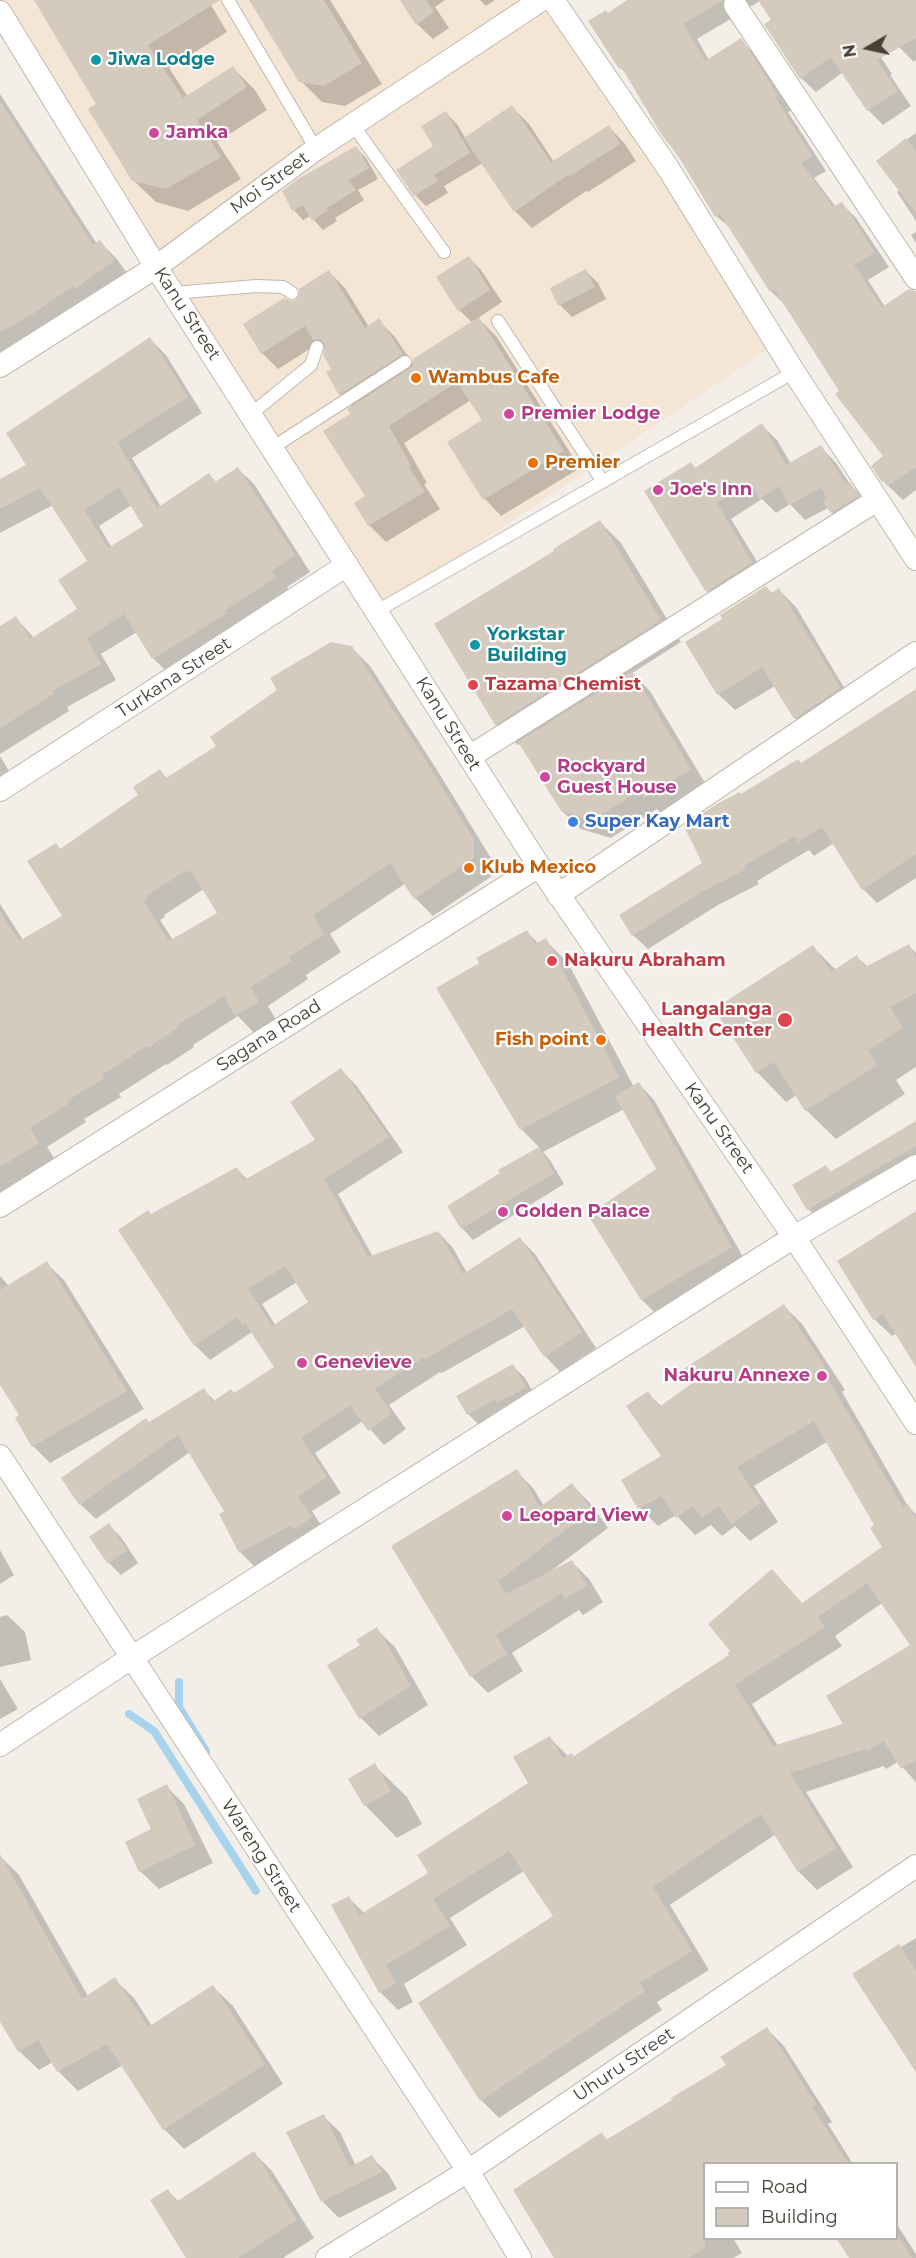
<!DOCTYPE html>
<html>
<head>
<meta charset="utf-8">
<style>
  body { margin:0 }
  #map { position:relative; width:916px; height:2258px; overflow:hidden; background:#f3efe8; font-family:Montserrat,sans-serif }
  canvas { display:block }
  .legend { position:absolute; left:703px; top:2162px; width:195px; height:78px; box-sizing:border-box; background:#fff; border:2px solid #b5b3af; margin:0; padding:8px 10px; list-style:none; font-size:18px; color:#464037 }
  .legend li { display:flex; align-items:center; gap:12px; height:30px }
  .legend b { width:30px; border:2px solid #b5b3af }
  .north { position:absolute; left:838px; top:18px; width:60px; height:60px; -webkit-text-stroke:4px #fff; paint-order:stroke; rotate:261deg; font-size:16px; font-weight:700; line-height:24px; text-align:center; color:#464037 }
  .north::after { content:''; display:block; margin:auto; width:21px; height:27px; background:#464037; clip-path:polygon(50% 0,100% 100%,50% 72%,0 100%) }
</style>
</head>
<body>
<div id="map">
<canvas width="916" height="2258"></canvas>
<ul class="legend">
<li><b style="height:8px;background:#fff"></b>Road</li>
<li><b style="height:16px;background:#d4cbbe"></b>Building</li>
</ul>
<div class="north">N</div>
</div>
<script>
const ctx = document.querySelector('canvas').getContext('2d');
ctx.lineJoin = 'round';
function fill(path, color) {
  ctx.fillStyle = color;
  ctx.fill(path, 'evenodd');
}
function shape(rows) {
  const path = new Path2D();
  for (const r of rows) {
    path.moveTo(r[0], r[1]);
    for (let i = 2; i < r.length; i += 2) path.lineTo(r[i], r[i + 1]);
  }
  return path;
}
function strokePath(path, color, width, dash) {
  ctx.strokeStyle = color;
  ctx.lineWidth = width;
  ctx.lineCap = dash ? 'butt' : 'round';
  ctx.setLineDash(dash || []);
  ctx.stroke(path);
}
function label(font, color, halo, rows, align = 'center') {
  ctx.font = font + ' Montserrat,sans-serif';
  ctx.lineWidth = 4.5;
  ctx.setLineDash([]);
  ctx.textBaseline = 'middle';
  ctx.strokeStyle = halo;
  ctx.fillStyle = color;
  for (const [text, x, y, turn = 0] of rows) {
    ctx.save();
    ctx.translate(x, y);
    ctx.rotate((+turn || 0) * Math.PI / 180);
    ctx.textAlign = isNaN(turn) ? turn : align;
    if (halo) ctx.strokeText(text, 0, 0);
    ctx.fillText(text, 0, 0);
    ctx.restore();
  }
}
fill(shape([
  [0,0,558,0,782,340,377,611,0,23]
]), '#f4e5d5');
fill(shape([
  [36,0,208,0,227,32,169,68,188,97,233,68,255,90,267,110,217,142,241,179,188,211,156,202,133,180,98,105],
  [251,0,330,0,382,84,345,106,322,102,301,81],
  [402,0,445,0,435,7,449,28,433,39,417,24],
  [480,0,495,0,486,6],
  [630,0,843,0,892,74,890,75,911,106,883,125,868,110,843,72,816,92,801,78,773,20,760,1,752,6,743,8,737,15,697,39,709,60,741,40,755,55,792,110,788,112,826,171,814,178,836,207,842,204,856,218,889,267,868,280,885,307,916,309,916,490,903,500,883,481,873,466,885,457,786,306,771,291,732,229,716,216,629,77,621,68,590,22,608,14],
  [877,0,916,0,916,60,914,62,899,47],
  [0,94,97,244,100,242,116,258,130,277,0,356],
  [512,107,529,124,554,162,609,127,625,144,636,161,588,192,586,191,532,228,515,211,483,163,444,186,448,193,426,206,415,195,435,147,446,113,457,124,466,139],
  [916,133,916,221,897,192,900,190,878,161],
  [356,148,366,158,378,179,358,190,364,200,335,218,337,221,323,230,310,216,303,220,294,210],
  [916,232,916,243,911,235],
  [469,258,481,270,502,302,478,318,496,336,580,468,501,516,485,499,449,443,484,421,471,400,404,443,427,483,424,484,440,509,386,542,369,525,356,504,367,497,352,414,353,407,340,394,325,350,319,343,278,369,262,353,291,303,297,301,329,272,345,288,369,327,378,320,394,336,414,365,473,323,459,310],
  [586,271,598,283,606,299,572,317,560,305],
  [150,339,166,355,202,413,132,458,161,507,209,475,217,483,238,469,254,484,310,572,287,587,291,593,169,674,153,658,137,632,101,654,116,680,67,707,69,711,0,754,0,627,16,618,34,638,79,609,89,562,53,505,0,533,0,481,28,466],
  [132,505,145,526,112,548,99,526],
  [761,425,777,440,791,464,821,447,836,463,850,484,865,499,847,528,828,508,805,520,790,504,776,513,762,499,731,519,767,578,722,606,707,591,691,464,696,469],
  [600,522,621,543,681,642,632,673,650,691,708,788,663,815,657,809,611,838,581,829,562,811,521,744,518,745,496,724,556,552],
  [766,587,773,594,779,590,796,607,855,706,812,735,795,718,775,686,735,710,718,694,724,620],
  [351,647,370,666,439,773,492,860,492,876,433,916,415,898,406,883,330,934,341,952,306,975,308,979,268,1006,276,1020,254,1033,238,1016,193,1045,194,1047,167,1065,166,1064,119,1094,121,1097,84,1119,86,1122,47,1147,56,1161,0,1198,0,904,23,940,65,917,61,850,140,795,160,771,168,779,218,747],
  [204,889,219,913,173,940,160,920,165,917,164,915],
  [916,691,916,878,877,903,863,889,834,843,814,856,809,850,757,881,759,884,718,905,648,949,633,935,704,863,742,795,801,765],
  [0,756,9,771,0,776],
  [527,932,539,944,545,940,568,963,634,1087,639,1084,654,1100,746,1262,657,1315,642,1300,658,1170,624,1109,543,1152,550,1160,564,1184,473,1240,462,1228,540,1148,521,1129,481,963],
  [908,945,916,953,916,1067,896,1080,905,1094,836,1139,806,1110,797,1095,786,1102,757,1072,813,947,836,970,857,957,868,967],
  [341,1070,356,1085,403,1152,338,1194,373,1257,438,1232,453,1248,467,1273,520,1239,535,1254,596,1348,560,1372,545,1356,525,1326,442,1373,440,1372,389,1405,406,1429,384,1445,363,1421,315,1453,341,1493,312,1511,326,1533,255,1567,240,1552,226,1512,190,1452,96,1519,80,1504,149,1423,204,1390,215,1401,234,1394,276,1367,252,1332,210,1360,195,1345,151,1216,237,1169,248,1180,317,1141],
  [297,1282,310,1302,276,1326,262,1304],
  [916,1123,916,1175,827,1227,808,1209,795,1185,826,1167,832,1173],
  [916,1213,916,1364,897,1333,892,1336,874,1319],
  [46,1263,64,1280,144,1409,50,1463,33,1446,21,1416,0,1382,0,1276,9,1286],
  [784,1306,802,1324,845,1390,842,1392,909,1508,916,1514,916,1782,898,1762,886,1769,884,1766,806,1792,853,1867,817,1890,799,1872,776,1834,670,1905,709,1970,657,2002,662,2010,499,2118,481,2100,555,1916,524,1871,450,1918,467,1945,404,1984,413,2002,398,2010,380,1992,348,1897,365,1914,430,1874,530,1784,550,1738,569,1757,574,1757,731,1656,772,1571,803,1604,884,1547,876,1526,827,1442,754,1486,778,1522,750,1541,735,1526,722,1536,711,1525,695,1535,676,1515,658,1526,640,1508,663,1456,648,1393,662,1407,693,1385],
  [882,1603,912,1646,845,1725,778,1746,752,1704,842,1646,835,1636],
  [513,1366,525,1378,537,1399,480,1426,468,1414],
  [516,1471,533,1488,544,1506,572,1485,589,1502,608,1528,551,1571,552,1572,572,1562,589,1579,603,1602,583,1615,579,1610,512,1653,523,1671,488,1693,471,1676],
  [109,1525,121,1537,138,1563,121,1575,109,1563],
  [0,1550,14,1575,0,1584],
  [7,1615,25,1632,31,1660,0,1667,0,1617],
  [376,1629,395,1647,428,1705,379,1736,361,1718,362,1645],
  [0,1679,18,1709,0,1719],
  [374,1765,407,1797,422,1824,397,1838,365,1805],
  [166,1786,184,1804,213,1863,159,1889,140,1871],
  [0,1856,19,1875,88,1996,114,1979,134,1998,152,2026,213,1987,233,2006,283,2084,184,2149,164,2129,123,2065,78,2091,58,2071,53,2062,39,2070,19,2051,0,2019],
  [916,1938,916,2072,854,1975],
  [767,2029,784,2046,832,2122,828,2124,853,2164,704,2164,704,2238,733,2238,742,2253,733,2258,556,2258,602,2134,608,2141,728,2066],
  [323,2116,340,2132,356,2166,371,2157,388,2173,397,2189,339,2218,322,2201,288,2133],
  [254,2153,272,2171,314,2238,283,2258,188,2258,168,2191,179,2202],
  [896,2223,916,2254,916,2258,850,2258,896,2238]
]), '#0003');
strokePath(shape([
  [179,1682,179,1707,206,1751],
  [129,1714,154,1731,256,1891]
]), '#a8d3ec', 8);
fill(shape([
  [34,0,220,0,148,45,183,98,233,66,247,87,197,120,221,157,166,189,132,181,88,109,96,104],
  [249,0,324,0,362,63,324,86,299,82],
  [400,0,426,0,434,12,416,25],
  [627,0,723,0,683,24,705,61,741,38,778,95,775,97,812,156,801,163,833,207,842,202,875,252,854,265,882,307,909,289,916,291,916,467,887,486,884,481,882,482,871,466,883,456,835,394,839,391,774,289,770,292,720,214,715,217,678,156,661,134,622,68,619,69,588,21,606,10,608,13],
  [758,0,916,0,916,38,877,60,898,91,867,111,831,57,800,79,764,24,771,20],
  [0,101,93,245,100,240,115,260,75,289,73,286,31,315,0,332],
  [512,105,551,162,609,125,620,144,570,176,568,175,514,212,464,138],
  [446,111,470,153,434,175,438,181,414,196,396,170,433,146,421,126],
  [906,138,916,151,916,213,876,161],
  [356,146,369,168,349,180,356,190,327,208,328,210,312,221,303,205,292,211,282,191,298,179],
  [469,256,490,290,458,311,436,277],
  [586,269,595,287,558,306,550,288],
  [329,270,365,328,379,318,403,354,339,395,326,372,331,369,323,355,325,345,320,339,313,340,305,326,261,354,243,324,284,298,291,301,296,300,300,294,299,289],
  [479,317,564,451,483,500,447,442,482,420,457,382,389,426,411,466,409,467,425,492,368,526,354,503,365,496,323,431,350,414,347,409,409,369,413,365,413,359],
  [150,337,188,397,117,442,157,508,209,473,215,482,238,467,295,555,272,571,276,577,224,611,226,614,152,659,124,614,87,638,101,664,52,691,54,694,0,728,0,626,16,616,30,639,77,609,58,580,87,561,40,488,0,509,0,479,26,465,6,433],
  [119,487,143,526,108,548,84,510],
  [762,423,786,465,821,445,846,485,850,482,859,496,831,513,823,502,827,499,821,488,789,505,779,486,760,499,749,482,717,503,752,562,706,592,644,491,691,462,695,468],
  [600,520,661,620,495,725,434,624,554,551,553,549],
  [766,586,771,593,779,588,840,688,794,719,762,667,717,695,685,642,722,619,720,615],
  [331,642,352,646,421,753,474,840,474,858,414,899,390,863,313,915,324,934,289,957,291,961,251,987,259,1002,235,1016,224,996,176,1026,177,1028,148,1048,147,1046,102,1075,104,1078,67,1101,69,1103,30,1128,39,1143,0,1167,0,911,19,941,62,916,27,861,56,843,60,849,138,795,133,787,160,769,166,778,216,746,210,737,277,690,270,678],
  [187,870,188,873,191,871,217,913,169,941,143,901,148,898,146,896],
  [632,671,691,769,644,798,640,791,592,820,561,811,518,742],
  [916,689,916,854,862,890,822,827,798,842,795,836,744,866,746,869,703,891,632,936,619,915,702,863,684,826,715,805,740,792,741,794,798,759,801,763],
  [527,930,535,944,546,938,619,1077,520,1130,436,988,479,963,476,958],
  [909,944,916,958,916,993,890,1007,903,1028,868,1050,877,1065,805,1111,774,1062,756,1073,714,1009,813,945,831,972,857,955,865,967],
  [341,1068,389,1137,324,1179,368,1257,438,1231,463,1274,520,1237,582,1332,544,1357,512,1309,425,1359,424,1357,375,1389,392,1413,368,1431,350,1405,301,1438,327,1477,298,1496,312,1517,294,1529,291,1525,239,1553,219,1514,224,1511,178,1435,79,1505,61,1478,146,1418,149,1422,204,1388,212,1402,231,1389,234,1393,274,1367,245,1323,242,1325,237,1317,194,1346,118,1230,148,1210,151,1214,237,1167,244,1180,315,1140,290,1102],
  [285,1266,308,1302,272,1326,248,1289],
  [639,1082,732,1247,641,1300,588,1215,656,1169,615,1096],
  [916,1121,916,1146,807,1210,792,1185,826,1165,830,1172],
  [539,1147,554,1173,461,1229,447,1206,500,1173,498,1170],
  [916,1211,916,1367,883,1314,873,1320,837,1261],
  [47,1261,127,1391,32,1447,15,1418,19,1415,0,1385,0,1290],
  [784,1304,828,1372,825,1374,903,1507,908,1504,916,1517,916,1760,901,1769,884,1741,867,1751,865,1749,790,1773,836,1848,798,1872,761,1814,653,1887,692,1951,640,1983,645,1991,480,2101,418,2003,553,1916,509,1851,433,1899,450,1926,386,1965,396,1983,379,1993,331,1905,349,1896,359,1915,428,1873,417,1855,528,1783,513,1757,550,1736,563,1758,572,1753,574,1756,729,1655,727,1653,730,1651,708,1624,772,1569,802,1603,882,1547,870,1528,874,1525,814,1421,737,1467,761,1503,731,1524,719,1506,702,1518,693,1506,676,1518,661,1496,638,1509,621,1480,661,1456,626,1406,648,1391,659,1407,691,1384,682,1370],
  [867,1583,910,1645,826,1696,843,1724,773,1746,735,1685,825,1627,818,1617],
  [513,1364,526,1387,497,1403,495,1399,467,1415,456,1396],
  [517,1469,540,1507,572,1483,592,1510,498,1581,506,1594,572,1560,587,1585,565,1599,562,1593,496,1635,507,1654,470,1677,391,1546],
  [109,1523,127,1550,108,1564,89,1537],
  [377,1627,411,1686,359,1719,327,1665,360,1645,356,1640],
  [375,1763,391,1791,364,1806,348,1779],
  [167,1784,195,1845,139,1872,125,1842,151,1829,137,1799],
  [0,1854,82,1999,115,1977,148,2027,213,1985,265,2064,163,2130,107,2044,57,2072,38,2040,18,2052,0,2022],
  [899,1944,916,1971,916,2072,852,1974],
  [767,2027,816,2104,812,2106,848,2163,705,2163,705,2248,689,2258,554,2258,513,2190,602,2132,606,2140,672,2100,671,2098,726,2065,720,2057],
  [324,2114,350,2167,372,2155,382,2172,321,2202,286,2132],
  [254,2151,297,2220,238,2258,186,2258,150,2200,168,2189,176,2202],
  [836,2238,899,2238,912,2258,849,2258]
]), '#d4cbbe');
const service = shape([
  [228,0,316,149],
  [353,125,444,252],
  [173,293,257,286,283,287,292,293],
  [498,321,603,482],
  [251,414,311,365,317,347],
  [272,448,405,362],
  [377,611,794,372]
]);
const minor = shape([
  [553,0,668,168,794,372,916,559],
  [735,5,916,278],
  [0,12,156,267,539,866,794,1237,916,1423],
  [0,366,156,267,316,149,541,0],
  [469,757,877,500],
  [0,790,347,565],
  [558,895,916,653],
  [0,1206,539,866],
  [0,1456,468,2171,520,2258],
  [0,1745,131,1658,794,1237,916,1166],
  [327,2258,468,2171,916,1866]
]);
strokePath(service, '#c1baae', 14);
strokePath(minor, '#c1baae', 24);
strokePath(service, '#fff', 12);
strokePath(minor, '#fff', 22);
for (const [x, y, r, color] of [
  [96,60,6,"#0f9aa8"],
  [154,133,6,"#d1479c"],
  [416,378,6,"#e8710a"],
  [509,414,6,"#d1479c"],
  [533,463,6,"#e8710a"],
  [658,490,6,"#d1479c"],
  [475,645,6,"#0f9aa8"],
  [473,685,6,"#e0444e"],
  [545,777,6,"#d1479c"],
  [573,822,6,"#3f7fe0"],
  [469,868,6,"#e8710a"],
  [552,961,6,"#e0444e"],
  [785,1020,8,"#e0444e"],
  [601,1040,6,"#e8710a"],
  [503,1212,6,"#d1479c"],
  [302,1363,6,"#d1479c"],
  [822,1376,6,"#d1479c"],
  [507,1516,6,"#d1479c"]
]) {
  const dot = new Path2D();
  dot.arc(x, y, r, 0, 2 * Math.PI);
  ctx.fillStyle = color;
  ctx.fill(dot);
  strokePath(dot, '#fff', 2);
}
label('bold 18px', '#0d838f', '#fff', [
  ["Jiwa Lodge",108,60],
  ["Yorkstar",487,635],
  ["Building",487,656]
], 'left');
label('bold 18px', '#b23c85', '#fff', [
  ["Jamka",166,133],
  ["Premier Lodge",521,414],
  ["Joe's Inn",670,490],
  ["Rockyard",557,767],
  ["Guest House",557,788],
  ["Golden Palace",515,1212],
  ["Genevieve",314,1363],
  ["Nakuru Annexe",810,1376,"right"],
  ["Leopard View",519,1516]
], 'left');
label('18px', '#464037', '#fff', [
  ["Moi Street",270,183,-36],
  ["Kanu Street",187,314,57],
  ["Turkana Street",174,678,-33],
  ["Kanu Street",448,724,58],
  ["Sagana Road",269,1036,-32],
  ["Kanu Street",719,1128,55],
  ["Wareng Street",261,1856,57],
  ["Uhuru Street",624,2065,-34]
]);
label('bold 18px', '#c56008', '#fff', [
  ["Wambus Cafe",428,378],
  ["Premier",545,463],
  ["Klub Mexico",481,868],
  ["Fish point",589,1040,"right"]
], 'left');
label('bold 18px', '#be3a42', '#fff', [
  ["Tazama Chemist",485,685],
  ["Nakuru Abraham",564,961],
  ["Langalanga",772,1010,"right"],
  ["Health Center",772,1031,"right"]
], 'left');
label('bold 18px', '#366cbe', '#fff', [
  ["Super Kay Mart",585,822]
], 'left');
</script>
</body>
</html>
